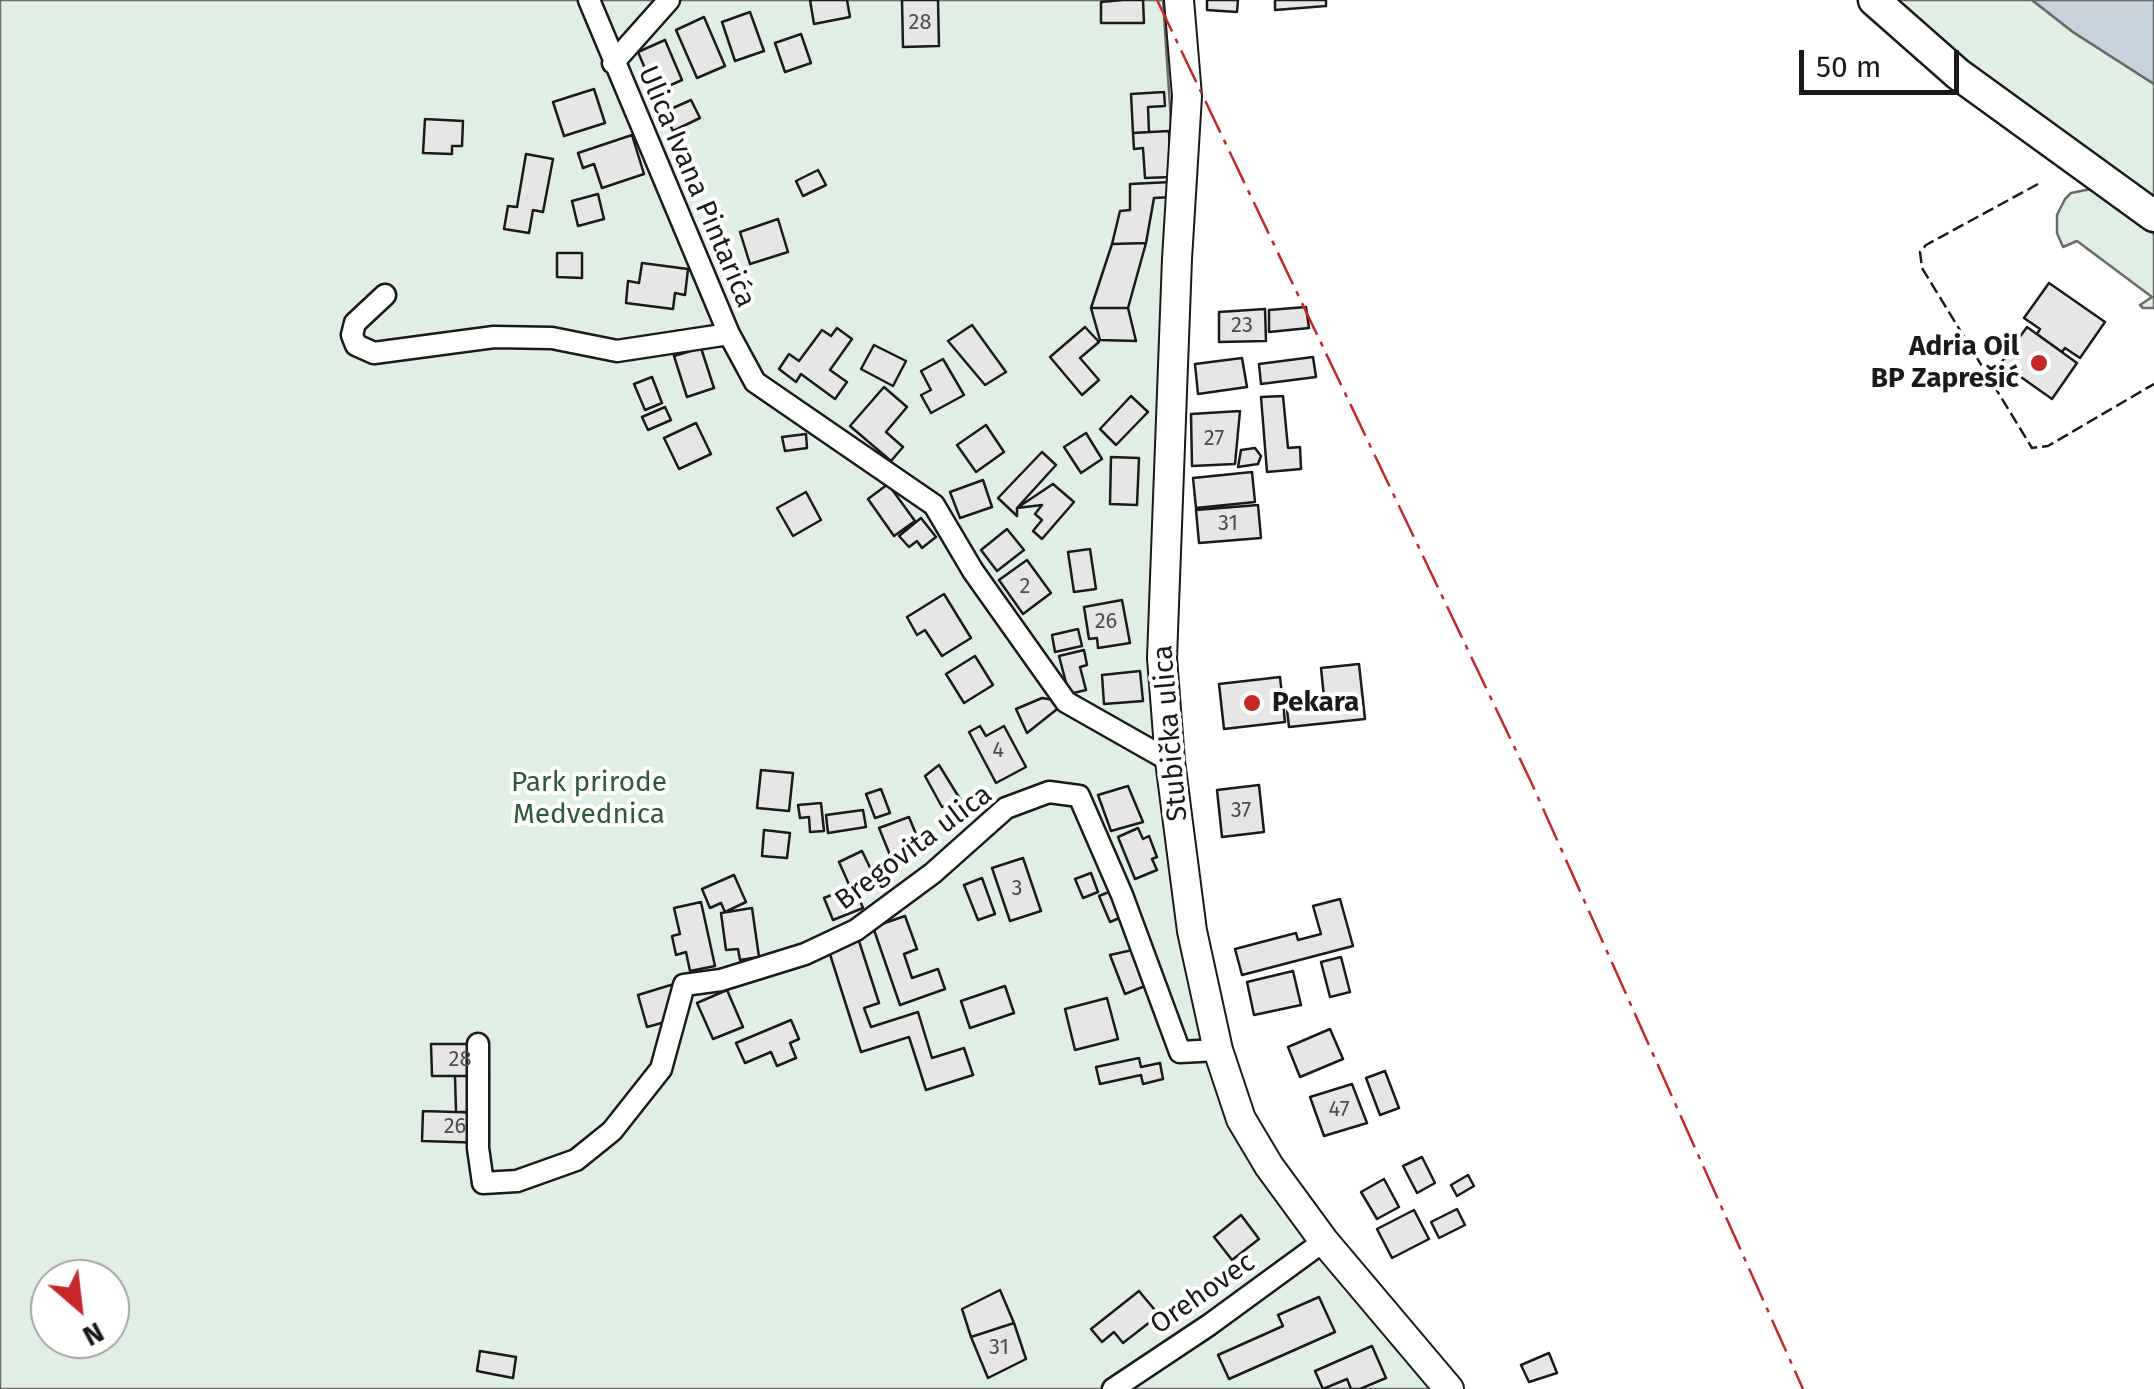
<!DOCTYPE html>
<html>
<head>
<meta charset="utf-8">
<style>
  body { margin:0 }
  #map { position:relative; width:2154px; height:1389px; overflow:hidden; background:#fff; font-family:"Fira Sans",sans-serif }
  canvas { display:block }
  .north { position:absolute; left:30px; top:1259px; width:100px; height:100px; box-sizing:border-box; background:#fff; border:2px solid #a3a3a3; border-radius:50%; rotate:152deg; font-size:28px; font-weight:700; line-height:40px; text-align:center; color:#1a1a1a }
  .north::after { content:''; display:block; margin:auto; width:35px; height:45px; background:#c62828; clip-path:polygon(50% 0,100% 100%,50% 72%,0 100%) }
  .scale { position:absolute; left:1799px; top:50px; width:160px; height:45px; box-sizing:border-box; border:5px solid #1a1a1a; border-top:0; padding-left:12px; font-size:30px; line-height:35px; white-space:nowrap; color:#1a1a1a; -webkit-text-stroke:8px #fff; paint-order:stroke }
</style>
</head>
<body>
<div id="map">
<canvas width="2154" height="1389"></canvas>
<div class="north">N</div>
<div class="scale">50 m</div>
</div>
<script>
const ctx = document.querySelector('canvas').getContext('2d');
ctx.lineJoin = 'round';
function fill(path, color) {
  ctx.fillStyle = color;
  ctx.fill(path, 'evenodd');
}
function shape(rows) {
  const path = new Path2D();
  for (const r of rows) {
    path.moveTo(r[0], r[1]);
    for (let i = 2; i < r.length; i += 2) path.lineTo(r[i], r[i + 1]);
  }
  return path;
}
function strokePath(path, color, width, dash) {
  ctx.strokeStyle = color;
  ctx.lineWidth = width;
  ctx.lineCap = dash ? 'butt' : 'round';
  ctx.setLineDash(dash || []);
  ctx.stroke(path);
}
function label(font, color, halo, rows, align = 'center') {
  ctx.font = font + ' "Fira Sans",sans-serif';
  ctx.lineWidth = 8;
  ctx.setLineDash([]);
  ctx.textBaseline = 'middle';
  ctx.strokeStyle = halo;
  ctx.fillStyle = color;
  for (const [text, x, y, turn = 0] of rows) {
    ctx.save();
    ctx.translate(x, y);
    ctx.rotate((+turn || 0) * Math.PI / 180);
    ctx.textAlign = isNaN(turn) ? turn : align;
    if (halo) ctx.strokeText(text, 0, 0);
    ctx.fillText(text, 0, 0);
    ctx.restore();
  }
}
const green = shape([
  [0,0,1163,0,1179,243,1163,619,1192,931,1250,1130,1433,1389,0,1389,0,0],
  [50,1279,110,1279,110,1339,50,1339,50,1279],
  [1892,0,2032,0,2073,32,2154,84,2154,201,1944,46,1892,0],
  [2091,189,2154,234,2154,308,2143,308,2140,305,2152,297,2077,241,2063,247,2057,233,2057,215,2065,199,2071,193,2091,189]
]);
fill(green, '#e0efe3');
strokePath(green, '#6a6a6a', 2.5);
const water = shape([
  [2032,0,2154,0,2154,84,2073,32,2032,0]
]);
fill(water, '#c6d2dc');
strokePath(water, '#6a6a6a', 2.5);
const building = shape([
  [810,0,847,0,850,17,814,24,810,0],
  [902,0,938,0,939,46,903,47,902,0],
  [1123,0,1143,0,1144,23,1101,23,1101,2,1123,0],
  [1207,0,1238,0,1237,12,1207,10,1207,0],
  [1275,0,1326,0,1326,6,1275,10,1275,0],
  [750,12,764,51,735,61,722,22,750,12],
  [704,17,725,66,697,78,676,30,704,17],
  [801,34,811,63,785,72,775,43,801,34],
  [665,40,682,80,655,92,638,52,665,40],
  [594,89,605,123,564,136,553,102,594,89],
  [1164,92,1165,106,1148,107,1149,132,1133,133,1131,94,1164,92],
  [691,100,700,118,673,131,664,112,691,100],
  [425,119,463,121,462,146,452,146,452,154,423,153,425,119],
  [1169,131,1171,177,1145,178,1143,148,1134,149,1133,133,1169,131],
  [632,135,644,174,602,188,594,164,583,168,578,153,632,135],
  [526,154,553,159,543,212,533,210,529,233,504,229,508,206,517,207,526,154],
  [818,170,826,185,803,196,796,181,818,170],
  [1171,182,1172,197,1154,198,1146,243,1112,244,1120,211,1130,210,1130,184,1171,182],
  [598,194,604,219,578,226,572,201,598,194],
  [778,219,788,252,750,264,740,232,778,219],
  [1146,243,1128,308,1091,308,1112,244,1146,243],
  [557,253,582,253,582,278,557,277,557,253],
  [642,263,688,269,685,295,675,293,673,309,626,303,628,281,639,283,642,263],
  [2049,283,2105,322,2080,358,2065,348,2062,352,2037,334,2040,329,2024,318,2049,283],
  [1306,307,1309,328,1269,332,1269,310,1306,307],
  [1091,308,1128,308,1136,341,1100,340,1091,308],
  [1265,309,1266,341,1219,342,1219,312,1265,309],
  [972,325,1006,372,985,385,948,341,972,325],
  [1085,327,1099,342,1080,358,1099,380,1082,395,1050,357,1085,327],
  [2027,327,2077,363,2052,399,2001,363,2027,327],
  [837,328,852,339,830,370,847,382,835,399,801,374,796,382,779,369,789,354,799,361,822,330,831,336,837,328],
  [874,345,906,361,893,386,861,369,874,345],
  [701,348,714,388,687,397,674,356,701,348],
  [1313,357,1316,377,1261,384,1259,364,1313,357],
  [1242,358,1247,387,1198,394,1195,364,1242,358],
  [943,359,964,395,931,413,921,395,931,390,921,371,943,359],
  [652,377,662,403,645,410,634,384,652,377],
  [884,387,907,407,886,432,903,447,891,461,850,426,884,387],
  [1131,396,1148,412,1116,445,1100,429,1131,396],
  [1283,396,1288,448,1300,447,1301,469,1267,472,1261,397,1283,396],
  [665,407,671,420,648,430,642,417,665,407],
  [1240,411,1235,464,1192,466,1191,414,1240,411],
  [696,423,711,454,679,469,664,438,696,423],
  [986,425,1004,452,976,472,957,445,986,425],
  [1086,433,1102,459,1081,473,1064,447,1086,433],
  [806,434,807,448,785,451,782,437,806,434],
  [1255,448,1261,456,1258,464,1238,467,1241,450,1255,448],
  [1042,452,1056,465,1017,508,1017,516,998,498,1042,452],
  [1111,457,1139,458,1137,505,1110,504,1111,457],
  [1252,472,1255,502,1196,508,1193,478,1252,472],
  [983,480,992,507,960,518,950,492,983,480],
  [888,484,915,521,894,536,868,499,888,484],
  [1053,484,1074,502,1042,539,1033,531,1042,520,1035,514,1042,505,1017,508,1053,484],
  [806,492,821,520,793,536,777,508,806,492],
  [1258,505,1261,538,1199,543,1196,510,1258,505],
  [921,518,936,537,922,548,917,541,909,547,899,536,921,518],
  [1007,529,1024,550,997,571,981,550,1007,529],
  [1090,549,1096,589,1074,592,1068,552,1090,549],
  [1027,560,1051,593,1023,614,999,580,1027,560],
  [944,594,971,638,942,656,925,630,917,635,907,617,944,594],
  [1122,600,1130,643,1098,648,1097,638,1089,639,1084,607,1122,600],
  [1078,629,1082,646,1055,652,1052,635,1078,629],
  [1084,650,1087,665,1080,667,1086,690,1069,694,1059,656,1084,650],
  [975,656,993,685,964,703,946,674,975,656],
  [1359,664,1365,719,1289,727,1287,710,1325,707,1321,668,1359,664],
  [1140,671,1143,701,1104,704,1102,675,1140,671],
  [1280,677,1285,722,1224,729,1219,684,1280,677],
  [1042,698,1066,702,1027,733,1016,709,1042,698],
  [980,726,986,736,1004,726,1026,767,996,783,969,732,980,726],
  [939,765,960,799,942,807,925,776,939,765],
  [761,770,793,773,789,811,757,808,761,770],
  [1259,785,1264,832,1222,837,1217,790,1259,785],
  [1128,786,1143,822,1111,831,1098,795,1128,786],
  [881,789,890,813,875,818,866,794,881,789],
  [821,803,824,831,810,832,809,817,800,818,798,805,821,803],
  [863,810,866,827,828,833,826,815,863,810],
  [909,817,920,844,890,855,879,828,909,817],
  [1138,828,1143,839,1149,836,1157,857,1152,859,1157,870,1135,879,1118,837,1138,828],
  [764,830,790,833,787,858,762,856,764,830],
  [862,851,875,878,851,889,839,862,862,851],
  [1023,858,1041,911,1010,921,992,868,1023,858],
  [1091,873,1098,892,1083,898,1075,879,1091,873],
  [734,875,746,902,725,912,721,903,710,908,702,889,734,875],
  [982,878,995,914,978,920,964,885,982,878],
  [854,886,863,908,833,920,824,898,854,886],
  [1119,888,1138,910,1110,922,1099,896,1119,888],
  [1340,899,1353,946,1242,975,1235,949,1296,933,1298,940,1321,934,1313,906,1340,899],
  [701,902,715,966,690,971,686,952,676,955,672,936,680,934,674,908,701,902],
  [752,908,759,957,740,960,738,949,726,950,721,913,752,908],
  [905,916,917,949,904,954,912,978,938,969,945,989,900,1005,873,927,905,916],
  [858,938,879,1003,864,1008,871,1027,918,1012,932,1058,964,1048,973,1075,926,1090,909,1037,861,1052,828,948,858,938],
  [1141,948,1155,982,1125,994,1110,955,1141,948],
  [1341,957,1350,992,1330,997,1321,962,1341,957],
  [1293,971,1301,1005,1254,1015,1247,982,1293,971],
  [674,984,683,1017,647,1027,638,995,674,984],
  [1005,986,1014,1013,970,1028,961,1001,1005,986],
  [727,990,743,1027,713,1039,697,1003,727,990],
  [1107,998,1118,1039,1075,1050,1065,1009,1107,998],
  [791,1020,799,1039,790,1043,796,1058,777,1066,771,1052,745,1063,736,1043,791,1020],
  [1330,1029,1343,1059,1300,1077,1288,1047,1330,1029],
  [431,1044,488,1044,489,1076,432,1076,431,1044],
  [1139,1058,1141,1067,1160,1063,1163,1079,1143,1084,1141,1075,1100,1084,1096,1067,1139,1058],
  [1385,1071,1399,1108,1380,1115,1366,1078,1385,1071],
  [455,1076,472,1076,472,1112,456,1112,455,1076],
  [1352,1084,1367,1123,1324,1136,1310,1097,1352,1084],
  [423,1111,488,1113,487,1143,422,1141,423,1111],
  [1422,1157,1435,1183,1417,1193,1403,1166,1422,1157],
  [1468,1175,1474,1186,1457,1196,1451,1185,1468,1175],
  [1384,1179,1399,1207,1377,1219,1361,1192,1384,1179],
  [1457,1209,1465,1225,1439,1238,1431,1222,1457,1209],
  [1414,1210,1429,1239,1392,1258,1377,1229,1414,1210],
  [1241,1215,1259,1239,1232,1260,1214,1237,1241,1215],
  [1000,1290,1014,1323,971,1337,962,1309,1000,1290],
  [1139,1291,1159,1315,1123,1343,1114,1332,1102,1342,1091,1329,1139,1291],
  [1319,1297,1335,1332,1229,1379,1218,1355,1283,1326,1278,1315,1319,1297],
  [1014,1323,1026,1359,988,1378,971,1337,1014,1323],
  [1372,1346,1386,1378,1360,1389,1351,1389,1347,1379,1323,1389,1315,1371,1372,1346],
  [480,1351,516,1357,513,1378,477,1371,480,1351],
  [1549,1353,1557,1373,1529,1382,1521,1365,1549,1353]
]);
fill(building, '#e6e6e6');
strokePath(building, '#1a1a1a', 2.5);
const street = shape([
  [589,0,729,334,755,382,934,505,973,571,1066,702,1170,761],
  [613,63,669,0],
  [385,295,355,323,352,335,356,345,374,353,494,337,552,338,617,351,729,334],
  [478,1044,478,1148,483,1183,517,1181,576,1160,612,1131,661,1069,684,985,721,980,805,954,856,930,933,873,1006,808,1049,792,1079,796,1122,895,1180,1052,1218,1050],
  [1113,1389,1209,1325,1324,1241]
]);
const secondary = shape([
  [1179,0,1187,96,1177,259,1162,658,1170,761,1192,931,1218,1050,1241,1119,1269,1166,1324,1241,1449,1389]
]);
const primary = shape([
  [1874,0,1958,74,2154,216]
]);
strokePath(street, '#1a1a1a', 25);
strokePath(secondary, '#1a1a1a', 32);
strokePath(primary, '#1a1a1a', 35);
strokePath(street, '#fff', 20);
strokePath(secondary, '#fff', 28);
strokePath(primary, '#fff', 30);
strokePath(shape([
  [2038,184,1926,245,1920,252,1922,268,2032,448,2048,446,2154,384]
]), '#1a1a1a', 2.5, [12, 5]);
strokePath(shape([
  [1157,0,1532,784,1803,1389]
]), '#c62828', 2.5, [35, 8, 5, 8]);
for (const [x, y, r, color] of [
  [2039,363,10,"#c62828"],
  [1252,703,10,"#c62828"]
]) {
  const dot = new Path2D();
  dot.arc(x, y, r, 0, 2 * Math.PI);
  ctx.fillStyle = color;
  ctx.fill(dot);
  strokePath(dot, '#fff', 4);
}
label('22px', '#4d4d4d', null, [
  ["28",920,23],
  ["23",1242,326],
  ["27",1214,439],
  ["31",1228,524],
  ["2",1025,587],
  ["26",1106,622],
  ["4",998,751],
  ["37",1241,811],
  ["3",1017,889],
  ["28",460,1060],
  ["47",1339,1110],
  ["26",455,1127],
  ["31",999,1348]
]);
label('28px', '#1a1a1a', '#fff', [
  ["Ulica Ivana Pintarića",696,187,67],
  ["Stubička ulica",1171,733,-95],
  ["Bregovita ulica",914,848,-37],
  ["Orehovec",1203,1294,-35]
]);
label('bold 28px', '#1a1a1a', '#fff', [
  ["Adria Oil",2019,347],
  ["BP Zaprešić",2019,379],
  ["Pekara",1272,703,"left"]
], 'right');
label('28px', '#2b5a34', '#fff', [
  ["Park prirode",589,783],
  ["Medvednica",589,815]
]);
</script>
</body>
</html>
